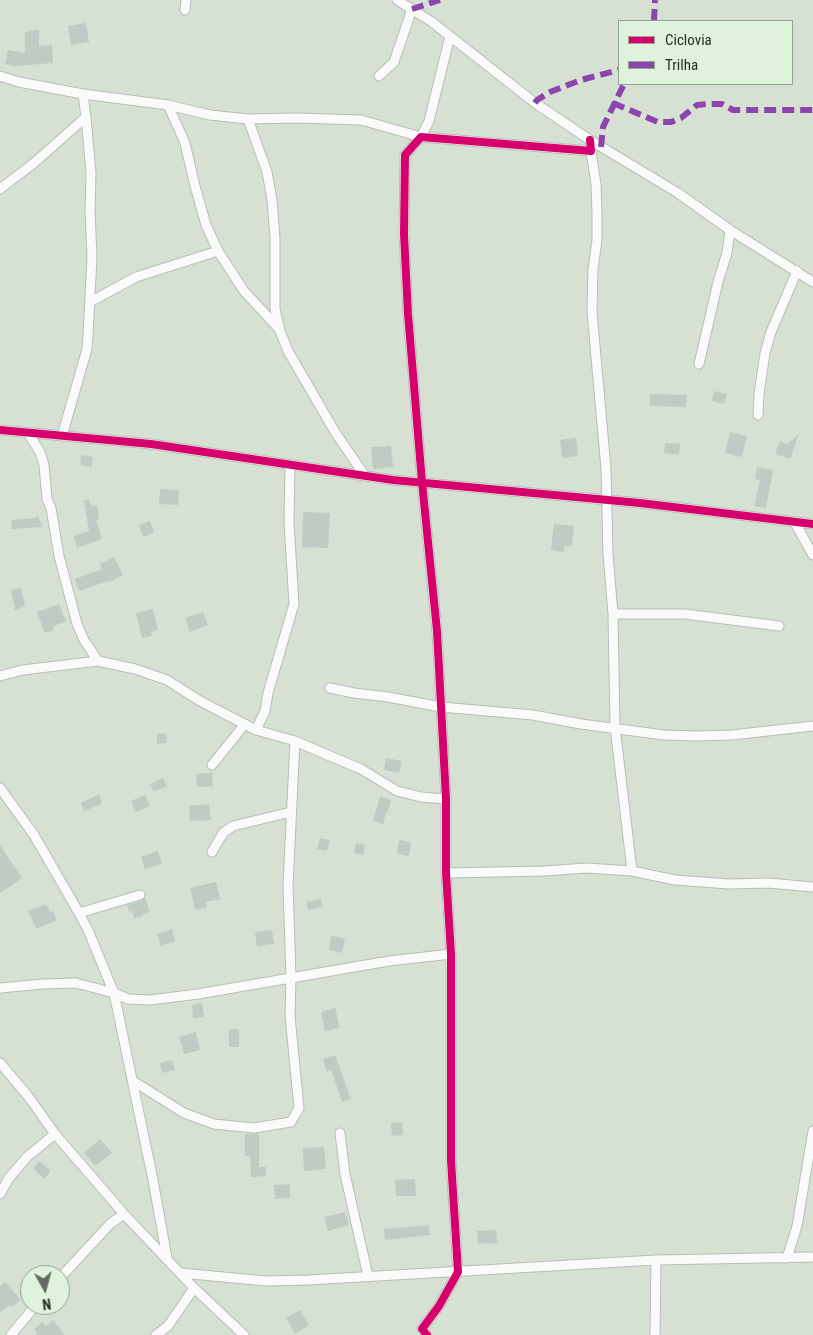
<!DOCTYPE html>
<html>
<head>
<meta charset="utf-8">
<style>
  body { margin:0 }
  #map { position:relative; width:813px; height:1335px; overflow:hidden; background:#d6e1d4; font-family:"Roboto Condensed",sans-serif }
  canvas { display:block }
  .legend { position:absolute; left:618px; top:20px; width:175px; height:65px; box-sizing:border-box; background:#dff3dc; border:1px solid #94a392; margin:0; padding:6px 9px; list-style:none; font-size:15px; color:#242c24 }
  .legend li { display:flex; align-items:center; gap:10px; height:25px }
  .legend b { width:25px; border:1px solid #94a392 }
  .north { position:absolute; left:20px; top:1265px; width:50px; height:50px; box-sizing:border-box; background:#dff3dc; border:1px solid #94a392; border-radius:50%; rotate:173deg; font-size:14px; font-weight:700; line-height:20px; text-align:center; color:#242c24 }
  .north::after { content:''; display:block; margin:auto; width:18px; height:22px; background:#626b62; clip-path:polygon(50% 0,100% 100%,50% 72%,0 100%) }
</style>
</head>
<body>
<div id="map">
<canvas width="813" height="1335"></canvas>
<ul class="legend">
<li><b style="height:6px;background:#d6006c"></b>Ciclovia</li>
<li><b style="height:6px;background:#8e44ad"></b>Trilha</li>
</ul>
<div class="north">N</div>
</div>
<script>
const ctx = document.querySelector('canvas').getContext('2d');
ctx.lineJoin = 'round';
function fill(path, color) {
  ctx.fillStyle = color;
  ctx.fill(path, 'evenodd');
}
function shape(rows) {
  const path = new Path2D();
  for (const r of rows) {
    path.moveTo(r[0], r[1]);
    for (let i = 2; i < r.length; i += 2) path.lineTo(r[i], r[i + 1]);
  }
  return path;
}
function strokePath(path, color, width, dash) {
  ctx.strokeStyle = color;
  ctx.lineWidth = width;
  ctx.lineCap = dash ? 'butt' : 'round';
  ctx.setLineDash(dash || []);
  ctx.stroke(path);
}
fill(shape([
  [86,23,89,42,71,45,68,26],
  [39,30,39,46,52,45,53,63,14,66,5,64,8,50,25,53,25,32],
  [714,391,727,394,724,404,712,401],
  [650,394,687,395,686,407,650,406],
  [730,432,747,436,742,457,725,453],
  [799,434,790,459,775,454,780,441,787,444],
  [576,438,578,456,562,458,560,440],
  [665,443,680,444,679,455,664,453],
  [391,446,393,467,373,469,371,447],
  [81,455,93,457,92,467,80,465],
  [757,467,773,470,766,508,754,506,760,480,755,479],
  [160,489,179,490,178,505,159,504],
  [89,500,91,506,97,505,99,520,96,520,102,539,77,548,74,536,89,531,84,501],
  [303,512,330,513,328,548,302,547],
  [38,516,43,527,11,529,12,520,34,518],
  [150,521,154,532,143,537,139,525],
  [554,524,574,526,572,546,564,546,564,552,551,550],
  [114,557,123,575,109,582,108,581,79,591,75,579,102,569,100,564],
  [21,588,25,606,15,610,11,590],
  [59,604,66,622,53,626,54,630,45,633,37,612],
  [153,609,158,630,151,632,152,636,142,638,136,613],
  [203,612,208,625,190,632,185,618],
  [166,733,167,743,157,744,157,734],
  [386,758,402,761,399,773,384,770],
  [201,773,212,773,213,786,197,787,196,774,201,774],
  [163,778,167,786,154,792,150,784],
  [100,794,101,804,84,811,81,803],
  [145,795,150,806,136,812,131,801],
  [380,796,391,800,388,812,386,812,383,824,373,821],
  [209,804,211,820,190,821,189,806],
  [320,838,330,840,327,851,317,849],
  [399,840,411,842,409,856,397,854],
  [356,843,365,845,363,855,354,853],
  [0,845,22,878,0,893],
  [158,851,162,864,145,869,141,857],
  [216,882,220,899,206,902,207,907,195,910,190,888],
  [145,898,150,912,143,914,143,916,134,919,132,911,129,912,127,905,142,901],
  [321,899,322,907,308,910,306,902],
  [46,904,50,912,53,911,57,920,36,929,28,911],
  [172,929,175,941,161,946,157,934],
  [272,930,274,944,257,946,255,932],
  [331,936,345,938,342,953,329,950],
  [202,1003,204,1017,193,1018,192,1005],
  [335,1008,340,1028,325,1031,321,1012],
  [229,1029,239,1029,239,1047,229,1047],
  [196,1032,200,1050,184,1054,179,1037],
  [335,1055,351,1099,342,1102,331,1070,327,1072,323,1059],
  [172,1060,175,1070,162,1073,160,1063],
  [402,1122,403,1135,392,1136,391,1123],
  [245,1134,259,1134,259,1167,266,1167,266,1176,251,1177,250,1156,245,1156],
  [100,1139,112,1153,95,1166,84,1153],
  [324,1147,326,1169,304,1171,303,1148],
  [40,1161,51,1171,44,1179,33,1168],
  [415,1179,416,1196,396,1196,395,1180],
  [290,1184,290,1198,275,1199,274,1185],
  [345,1212,349,1225,328,1231,324,1217],
  [429,1225,430,1235,385,1240,384,1229],
  [496,1230,497,1243,478,1244,477,1231],
  [5,1282,21,1300,12,1307,10,1305,0,1312,0,1286],
  [300,1310,309,1325,295,1334,286,1318],
  [53,1320,65,1335,35,1335,37,1333,34,1329,42,1322,46,1326]
]), '#bfcbc3');
const street = shape([
  [397,0,432,22,535,103,590,140,678,193,730,230,813,282],
  [185,10,186,0],
  [0,76,19,82,83,94,168,105,210,115,248,119,297,118,361,120,421,137,429,121,450,36],
  [379,76,394,62,412,9],
  [168,105,185,143,195,186,206,225,218,251,244,291,279,329],
  [248,119,267,172,272,200,275,238,275,309,280,331,288,351,335,432,365,476],
  [591,151,596,184,597,215,597,240,593,269,592,312,606,469,608,554,613,614,615,727,632,871],
  [0,189,34,163,86,117,83,94],
  [90,302,136,277,218,251],
  [699,364,718,282,727,253,730,230],
  [758,415,759,394,765,353,771,332,797,271],
  [0,430,151,444,393,480,640,503,813,524],
  [28,433,40,452,44,465,47,499,51,508,59,556,77,624,84,640,98,661],
  [62,436,87,349,88,336,92,257,90,212,91,173,86,117],
  [795,523,813,555],
  [613,614,685,614,779,626],
  [0,676,23,670,98,661,135,669,167,680,200,701,256,730,295,741,330,756,361,769,397,791,421,797,446,799],
  [330,688,354,693,388,697,441,707,533,715,581,724,664,735,697,736,732,735,813,726],
  [256,730,265,711,268,693,294,604,289,523,290,465],
  [212,765,245,724],
  [0,788,34,835,79,913,88,930,114,993,153,1180,167,1258],
  [212,852,223,833,233,826,291,812],
  [446,873,545,871,586,868,632,871,675,880,729,884,768,883,813,887],
  [79,913,140,895],
  [0,988,43,984,76,983,114,993,128,999,150,1000,198,994,389,961,451,954],
  [0,1063,28,1096,55,1134,124,1214,194,1288,244,1335],
  [133,1081,184,1113,214,1124,254,1128,291,1122,299,1108,290,1016,291,978,288,885,295,741],
  [340,1133,345,1174,368,1276],
  [0,1194,9,1178,27,1157,55,1134],
  [787,1258,797,1226,813,1131],
  [181,1273,266,1281,308,1280,656,1260,813,1257],
  [60,1278,110,1224,124,1214],
  [11,1335,36,1305],
  [156,1335,168,1326,194,1288],
  [427,1335,422,1329,439,1306,458,1272,451,1160,451,954,446,873,446,799,437,631,422,482,408,314,404,234,405,155,421,137,591,151,590,140],
  [655,1335,656,1260]
]);
strokePath(street, '#b7bfb5', 11);
strokePath(street, '#f9faf9', 9);
strokePath(shape([
  [412,9,440,0],
  [654,21,655,0],
  [535,103,537,100,550,92,581,80,619,70],
  [613,103,658,122,671,122,681,118,697,105,707,104,722,104,733,110,813,110],
  [601,147,603,127,624,84]
]), '#8e44ad', 6, [12, 6]);
strokePath(shape([
  [0,430,151,444,393,480,640,503,813,524],
  [427,1335,422,1329,439,1306,458,1272,451,1160,451,954,446,873,446,799,437,631,422,482,408,314,404,234,405,155,421,137,591,151,590,140]
]), '#d6006c', 8);
</script>
</body>
</html>
